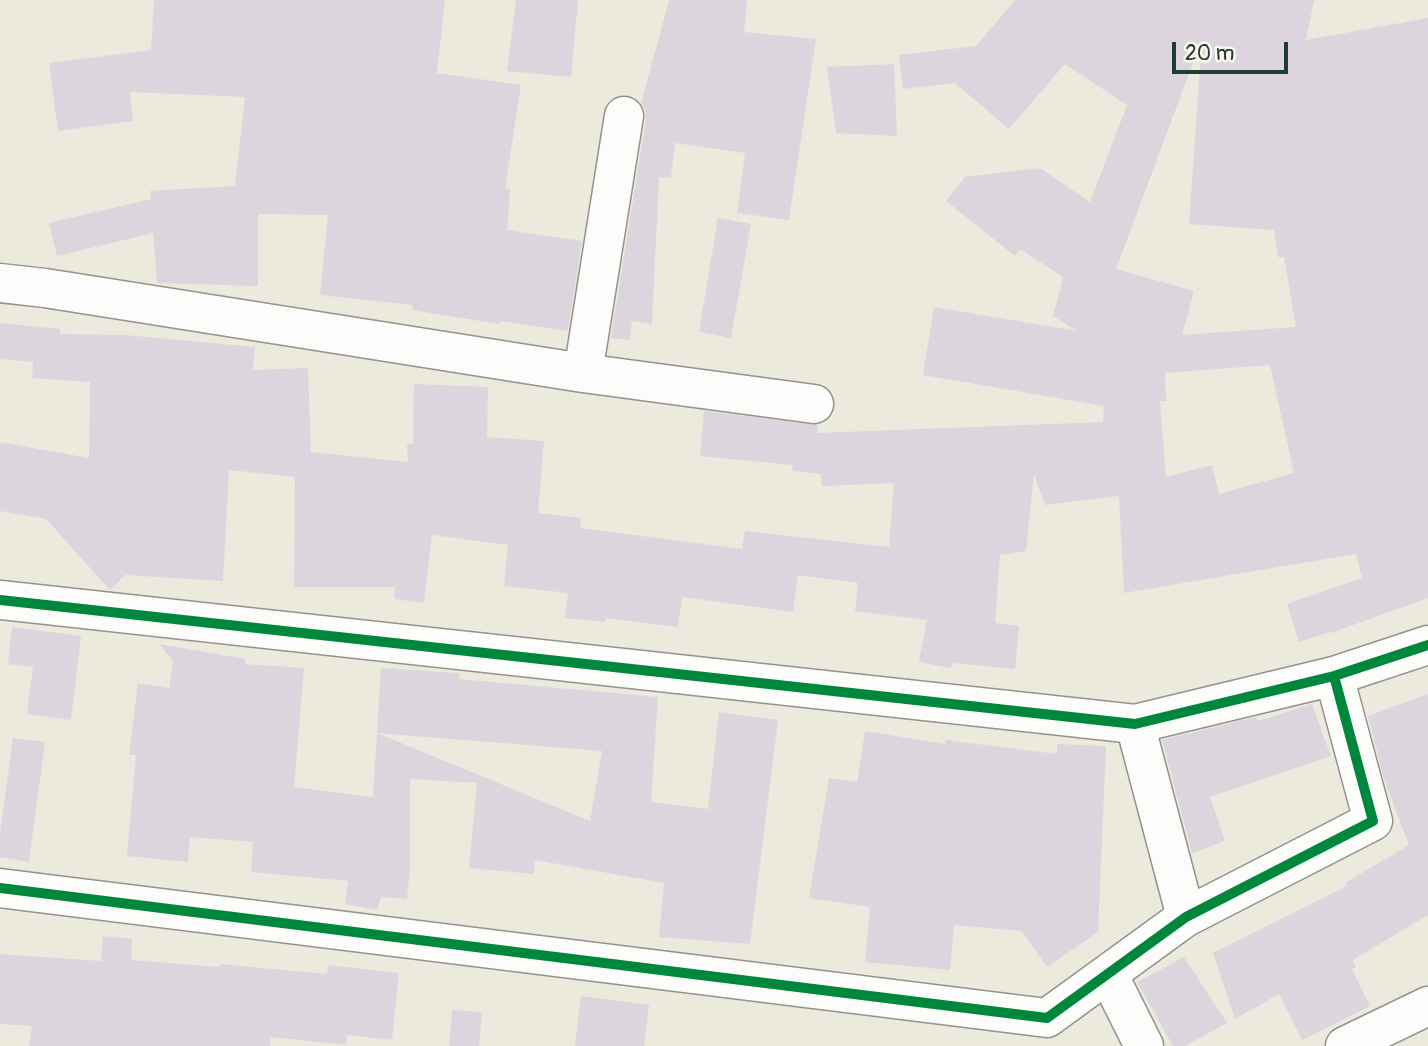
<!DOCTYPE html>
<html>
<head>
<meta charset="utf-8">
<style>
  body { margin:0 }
  #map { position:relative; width:1428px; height:1046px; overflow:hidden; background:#ece9dd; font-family:Pangolin,sans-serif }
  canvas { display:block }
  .scale { position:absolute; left:1172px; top:42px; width:116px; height:32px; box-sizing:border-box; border:4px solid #1f3d34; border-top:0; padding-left:9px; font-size:21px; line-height:24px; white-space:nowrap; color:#1f3d34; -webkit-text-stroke:5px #fbf7ec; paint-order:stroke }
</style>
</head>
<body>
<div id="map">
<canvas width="1428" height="1046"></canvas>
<div class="scale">20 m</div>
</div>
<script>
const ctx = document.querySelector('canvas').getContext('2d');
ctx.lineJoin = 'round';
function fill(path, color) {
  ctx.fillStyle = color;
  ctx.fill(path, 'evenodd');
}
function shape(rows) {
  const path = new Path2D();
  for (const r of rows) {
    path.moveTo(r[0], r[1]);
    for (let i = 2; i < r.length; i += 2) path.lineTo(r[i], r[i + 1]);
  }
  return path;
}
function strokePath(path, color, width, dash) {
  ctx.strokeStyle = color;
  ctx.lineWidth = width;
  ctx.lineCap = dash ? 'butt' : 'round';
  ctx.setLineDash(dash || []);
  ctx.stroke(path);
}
fill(shape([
  [154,0,445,0,437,73,521,85,505,189,510,189,507,230,582,241,568,331,500,321,499,324,412,310,413,305,320,295,328,215,258,214,258,286,157,283,153,233,57,256,49,223,151,199,150,191,235,186,245,97,130,92,133,121,58,131,49,63,151,50],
  [516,0,578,0,571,77,507,71],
  [669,0,747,0,744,32,816,39,789,220,737,213,745,153,675,143,671,178,659,177,652,324,632,321,630,340,611,338,646,119,645,109,641,104],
  [1015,0,1314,0,1306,40,1428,18,1428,598,1331,633,1330,632,1299,642,1287,604,1362,578,1356,554,1124,593,1119,496,1045,505,1034,474,1026,551,1000,555,995,623,1019,626,1015,669,952,663,951,668,919,662,927,620,855,611,858,583,798,575,793,612,682,597,678,627,606,618,605,622,565,618,568,593,504,586,508,545,432,535,424,603,394,599,395,587,294,587,295,477,229,470,223,581,125,575,110,590,46,519,0,511,0,442,89,458,90,382,32,378,33,362,0,359,0,323,60,329,60,334,125,335,255,347,253,370,308,368,311,452,408,462,407,444,413,444,414,384,488,387,487,437,544,441,538,513,581,518,580,528,742,549,745,531,889,547,894,483,822,486,821,474,792,471,793,465,700,456,704,411,818,425,817,433,1103,422,1104,406,923,375,934,307,1077,331,1053,316,1063,277,1020,249,1015,256,946,201,965,177,1040,168,1090,202,1127,105,1065,64,1009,129,955,83,903,89,899,55,976,46],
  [1202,39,1189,224,1274,230,1278,257,1284,257,1296,327,1182,335,1194,291,1116,269],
  [1270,365,1294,473,1219,494,1212,465,1166,477,1160,401,1166,401,1165,373],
  [894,64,897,136,836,133,827,67],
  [718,218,751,224,731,338,699,332],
  [12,627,81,636,71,720,27,714,33,667,8,664],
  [159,644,246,659,245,664,304,668,294,787,373,797,377,733,590,821,602,751,377,733,381,668,459,673,459,679,658,697,651,802,708,809,719,712,778,720,750,944,659,937,664,883,535,860,534,874,469,868,477,783,410,779,410,868,407,899,381,897,377,910,345,904,348,881,251,872,253,842,190,837,188,862,127,856,136,755,129,755,138,683,169,688,173,661],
  [1428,694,1428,915,1353,960,1356,967,1352,969,1370,1006,1302,1040,1279,994,1235,1019,1213,953,1347,886,1345,883,1409,845,1384,779,1368,716],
  [1312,704,1331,756,1210,797,1225,841,1192,853,1162,740,1256,717,1258,721],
  [865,731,945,744,945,740,1057,754,1057,744,1106,746,1098,932,1047,967,1022,931,954,925,950,970,865,962,870,907,809,898,829,778,857,782],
  [13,738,45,742,29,862,0,857,0,832],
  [103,936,132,939,131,960,219,967,220,964,327,974,328,965,399,973,392,1040,347,1035,346,1045,271,1037,270,1046,29,1046,32,1026,0,1024,0,954,101,961],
  [1184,957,1227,1023,1185,1046,1173,1046,1137,982],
  [581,996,649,1005,644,1046,575,1046],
  [452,1010,482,1012,479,1046,449,1046]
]), '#ddd5de');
const minor = shape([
  [0,283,45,288,583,373,814,404],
  [583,373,624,116],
  [0,600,1135,724,1334,676,1428,645],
  [1135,724,1186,917],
  [0,888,1047,1018,1186,917,1373,821,1334,676],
  [1108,974,1144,1046],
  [1345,1046,1428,1006]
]);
strokePath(minor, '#91948d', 41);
strokePath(minor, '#fcfcfa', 38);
strokePath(shape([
  [0,600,1135,724,1334,676,1428,645],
  [0,888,1047,1018,1186,917,1373,821,1334,676]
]), '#00873e', 10);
</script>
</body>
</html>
